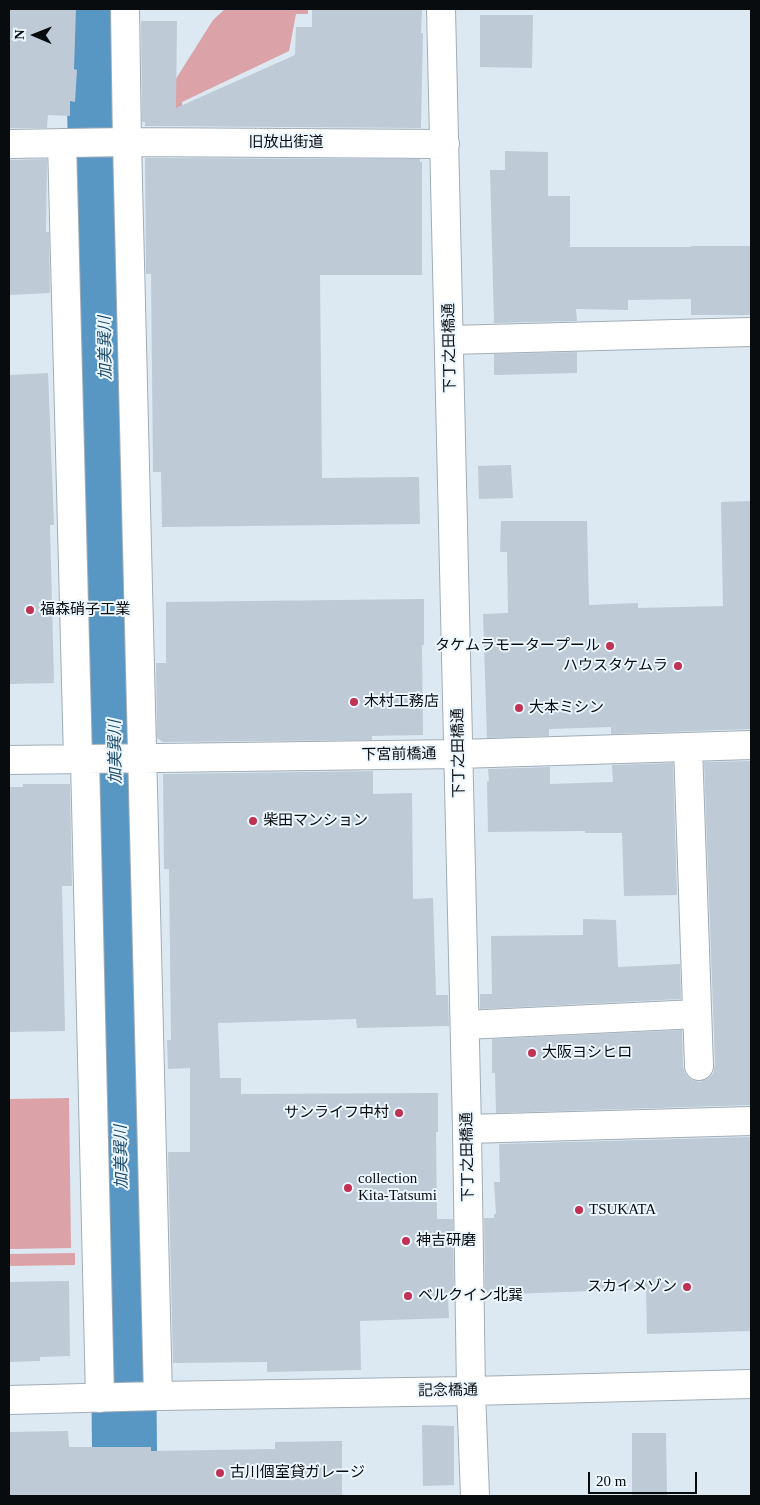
<!DOCTYPE html>
<html>
<head>
<meta charset="utf-8">
<style>
  body { margin:0 }
  #map { position:relative; width:760px; height:1505px; overflow:hidden; background:#dce9f3; font-family:"Times New Roman",serif }
  canvas { display:block }
  .frame { position:absolute; inset:0; border:10px solid #080c0f; pointer-events:none }
  .north { position:absolute; left:10px; top:10px; width:50px; height:50px; -webkit-text-stroke:4px #ebf6fe; paint-order:stroke; rotate:271deg; font-size:14px; font-weight:700; line-height:20px; text-align:center; color:#080c0f }
  .north::after { content:''; display:block; margin:auto; width:18px; height:22px; background:#080c0f; clip-path:polygon(50% 0,100% 100%,50% 72%,0 100%) }
  .scale { position:absolute; left:588px; top:1472px; width:109px; height:22px; box-sizing:border-box; border:2px solid #080c0f; border-top:0; padding-left:6px; font-size:15px; line-height:18px; white-space:nowrap; color:#080c0f; -webkit-text-stroke:4px #ebf6fe; paint-order:stroke }
</style>
</head>
<body>
<div id="map">
<canvas width="760" height="1505"></canvas>
<div class="frame"></div>
<div class="north">N</div>
<div class="scale">20 m</div>
</div>
<script>
const ctx = document.querySelector('canvas').getContext('2d');
ctx.lineJoin = 'round';
function fill(path, color) {
  ctx.fillStyle = color;
  ctx.fill(path, 'evenodd');
}
function shape(rows) {
  const path = new Path2D();
  for (const r of rows) {
    path.moveTo(r[0], r[1]);
    for (let i = 2; i < r.length; i += 2) path.lineTo(r[i], r[i + 1]);
  }
  return path;
}
function strokePath(path, color, width, dash) {
  ctx.strokeStyle = color;
  ctx.lineWidth = width;
  ctx.lineCap = dash ? 'butt' : 'round';
  ctx.setLineDash(dash || []);
  ctx.stroke(path);
}
function label(font, color, halo, rows, align = 'center') {
  ctx.font = font + ' "Times New Roman","Noto Sans JP",serif';
  ctx.lineWidth = 4;
  ctx.setLineDash([]);
  ctx.textBaseline = 'middle';
  ctx.strokeStyle = halo;
  ctx.fillStyle = color;
  for (const [text, x, y, turn = 0] of rows) {
    ctx.save();
    ctx.translate(x, y);
    ctx.rotate((+turn || 0) * Math.PI / 180);
    ctx.textAlign = isNaN(turn) ? turn : align;
    if (halo) ctx.strokeText(text, 0, 0);
    ctx.fillText(text, 0, 0);
    ctx.restore();
  }
}
fill(shape([
  [225,9,308,9,308,14,296,14,289,51,182,102,182,125,167,93,213,20],
  [69,1098,71,1248,9,1249,9,1099],
  [75,1253,75,1265,9,1266,9,1254]
]), '#dba2a8');
strokePath(shape([
  [97,9,118,826,125,1496]
]), '#5896c4', 65);
fill(shape([
  [9,9,76,9,74,69,77,70,75,102,70,101,70,116,48,115,47,128,9,128],
  [312,9,422,9,421,33,423,33,421,128,145,126,145,122,142,122,141,21,177,21,176,108,295,55,296,27,312,27],
  [480,15,533,15,532,68,480,67],
  [505,151,548,152,548,196,570,196,570,247,691,247,691,246,751,246,751,315,691,315,691,299,628,300,628,310,576,309,577,321,494,323,490,170,505,170],
  [145,158,420,159,420,162,422,162,422,275,320,275,322,478,419,477,420,524,162,527,161,472,153,472,151,274,146,274],
  [47,159,46,232,49,232,50,293,9,295,9,160],
  [577,352,577,373,494,375,494,354],
  [48,373,54,525,50,525,54,683,9,684,9,375],
  [511,465,513,498,479,499,478,466],
  [751,501,751,729,611,734,611,727,549,729,549,736,487,738,483,614,508,613,507,552,500,552,501,521,587,521,589,605,638,603,638,608,723,606,721,502],
  [424,599,424,645,422,645,423,735,372,736,372,740,163,742,157,738,156,663,166,663,166,602],
  [751,761,751,1105,496,1113,495,1073,492,1073,492,1039,682,1030,683,1067,686,1075,692,1080,700,1082,707,1079,713,1074,715,1065,704,762],
  [673,763,677,895,624,896,622,833,585,833,585,831,488,832,487,782,489,781,488,769,550,767,550,784,613,782,612,765],
  [373,771,373,794,412,793,413,899,433,898,436,995,448,995,449,1026,357,1028,356,1019,218,1023,220,1078,241,1078,241,1094,438,1093,438,1132,436,1132,437,1219,453,1219,454,1296,448,1297,449,1318,360,1321,361,1370,267,1372,267,1362,173,1363,168,1152,190,1152,190,1068,168,1069,167,1040,171,1040,169,869,164,869,163,774],
  [23,784,70,784,72,886,62,886,65,1031,9,1032,9,787,23,787],
  [583,919,616,920,618,967,680,964,681,999,480,1009,480,994,492,994,491,936,583,935],
  [751,1137,751,1331,647,1334,646,1289,485,1295,484,1218,494,1218,494,1214,496,1214,494,1182,500,1182,499,1144],
  [69,1281,70,1356,40,1357,40,1361,9,1362,9,1282],
  [422,1425,454,1426,454,1485,423,1486],
  [68,1431,69,1447,151,1447,151,1451,275,1449,275,1442,342,1441,342,1496,9,1496,9,1432],
  [632,1433,666,1433,667,1496,632,1496]
]), '#becad5');
const minor = shape([
  [125,9,127,142,158,1396],
  [441,9,467,1129,471,1391,475,1496],
  [62,143,78,759],
  [9,144,127,142,445,144],
  [450,340,751,332],
  [688,747,699,1066],
  [9,760,459,754,751,745],
  [85,760,100,1398],
  [465,1025,697,1014],
  [467,1129,751,1121],
  [9,1400,158,1396,471,1391,751,1384]
]);
strokePath(minor, '#a1adb7', 30);
strokePath(minor, '#fff', 28);
for (const [x, y, r, color] of [
  [30,610,5,"#c03153"],
  [610,646,5,"#c03153"],
  [678,666,5,"#c03153"],
  [354,702,5,"#c03153"],
  [519,708,5,"#c03153"],
  [253,821,5,"#c03153"],
  [532,1053,5,"#c03153"],
  [399,1113,5,"#c03153"],
  [348,1188,5,"#c03153"],
  [579,1210,5,"#c03153"],
  [406,1241,5,"#c03153"],
  [687,1287,5,"#c03153"],
  [408,1296,5,"#c03153"],
  [220,1473,5,"#c03153"]
]) {
  const dot = new Path2D();
  dot.arc(x, y, r, 0, 2 * Math.PI);
  ctx.fillStyle = color;
  ctx.fill(dot);
  strokePath(dot, '#ebf6fe', 2);
}
label('15px', '#080c0f', '#ebf6fe', [
  ["旧放出街道",286,143],
  ["下丁之田橋通",450,348,-91],
  ["下丁之田橋通",459,753,-91],
  ["下宮前橋通",399,755,-1],
  ["下丁之田橋通",468,1157,-91],
  ["記念橋通",448,1391,-1]
]);
label('15px', '#080c0f', '#ebf6fe', [
  ["福森硝子工業",40,610],
  ["タケムラモータープール",600,646,"right"],
  ["ハウスタケムラ",668,666,"right"],
  ["木村工務店",364,702],
  ["大本ミシン",529,708],
  ["柴田マンション",263,821],
  ["大阪ヨシヒロ",542,1053],
  ["サンライフ中村",389,1113,"right"],
  ["collection",358,1179],
  ["Kita-Tatsumi",358,1196],
  ["TSUKATA",589,1210],
  ["神吉研磨",416,1241],
  ["スカイメゾン",677,1287,"right"],
  ["ベルクイン北巽",418,1296],
  ["古川個室貸ガレージ",230,1473]
], 'left');
label('italic 16px', '#194869', '#ebf6fe', [
  ["加美巽川",106,348,-91],
  ["加美巽川",116,752,-91],
  ["加美巽川",122,1157,-91]
]);
</script>
</body>
</html>
